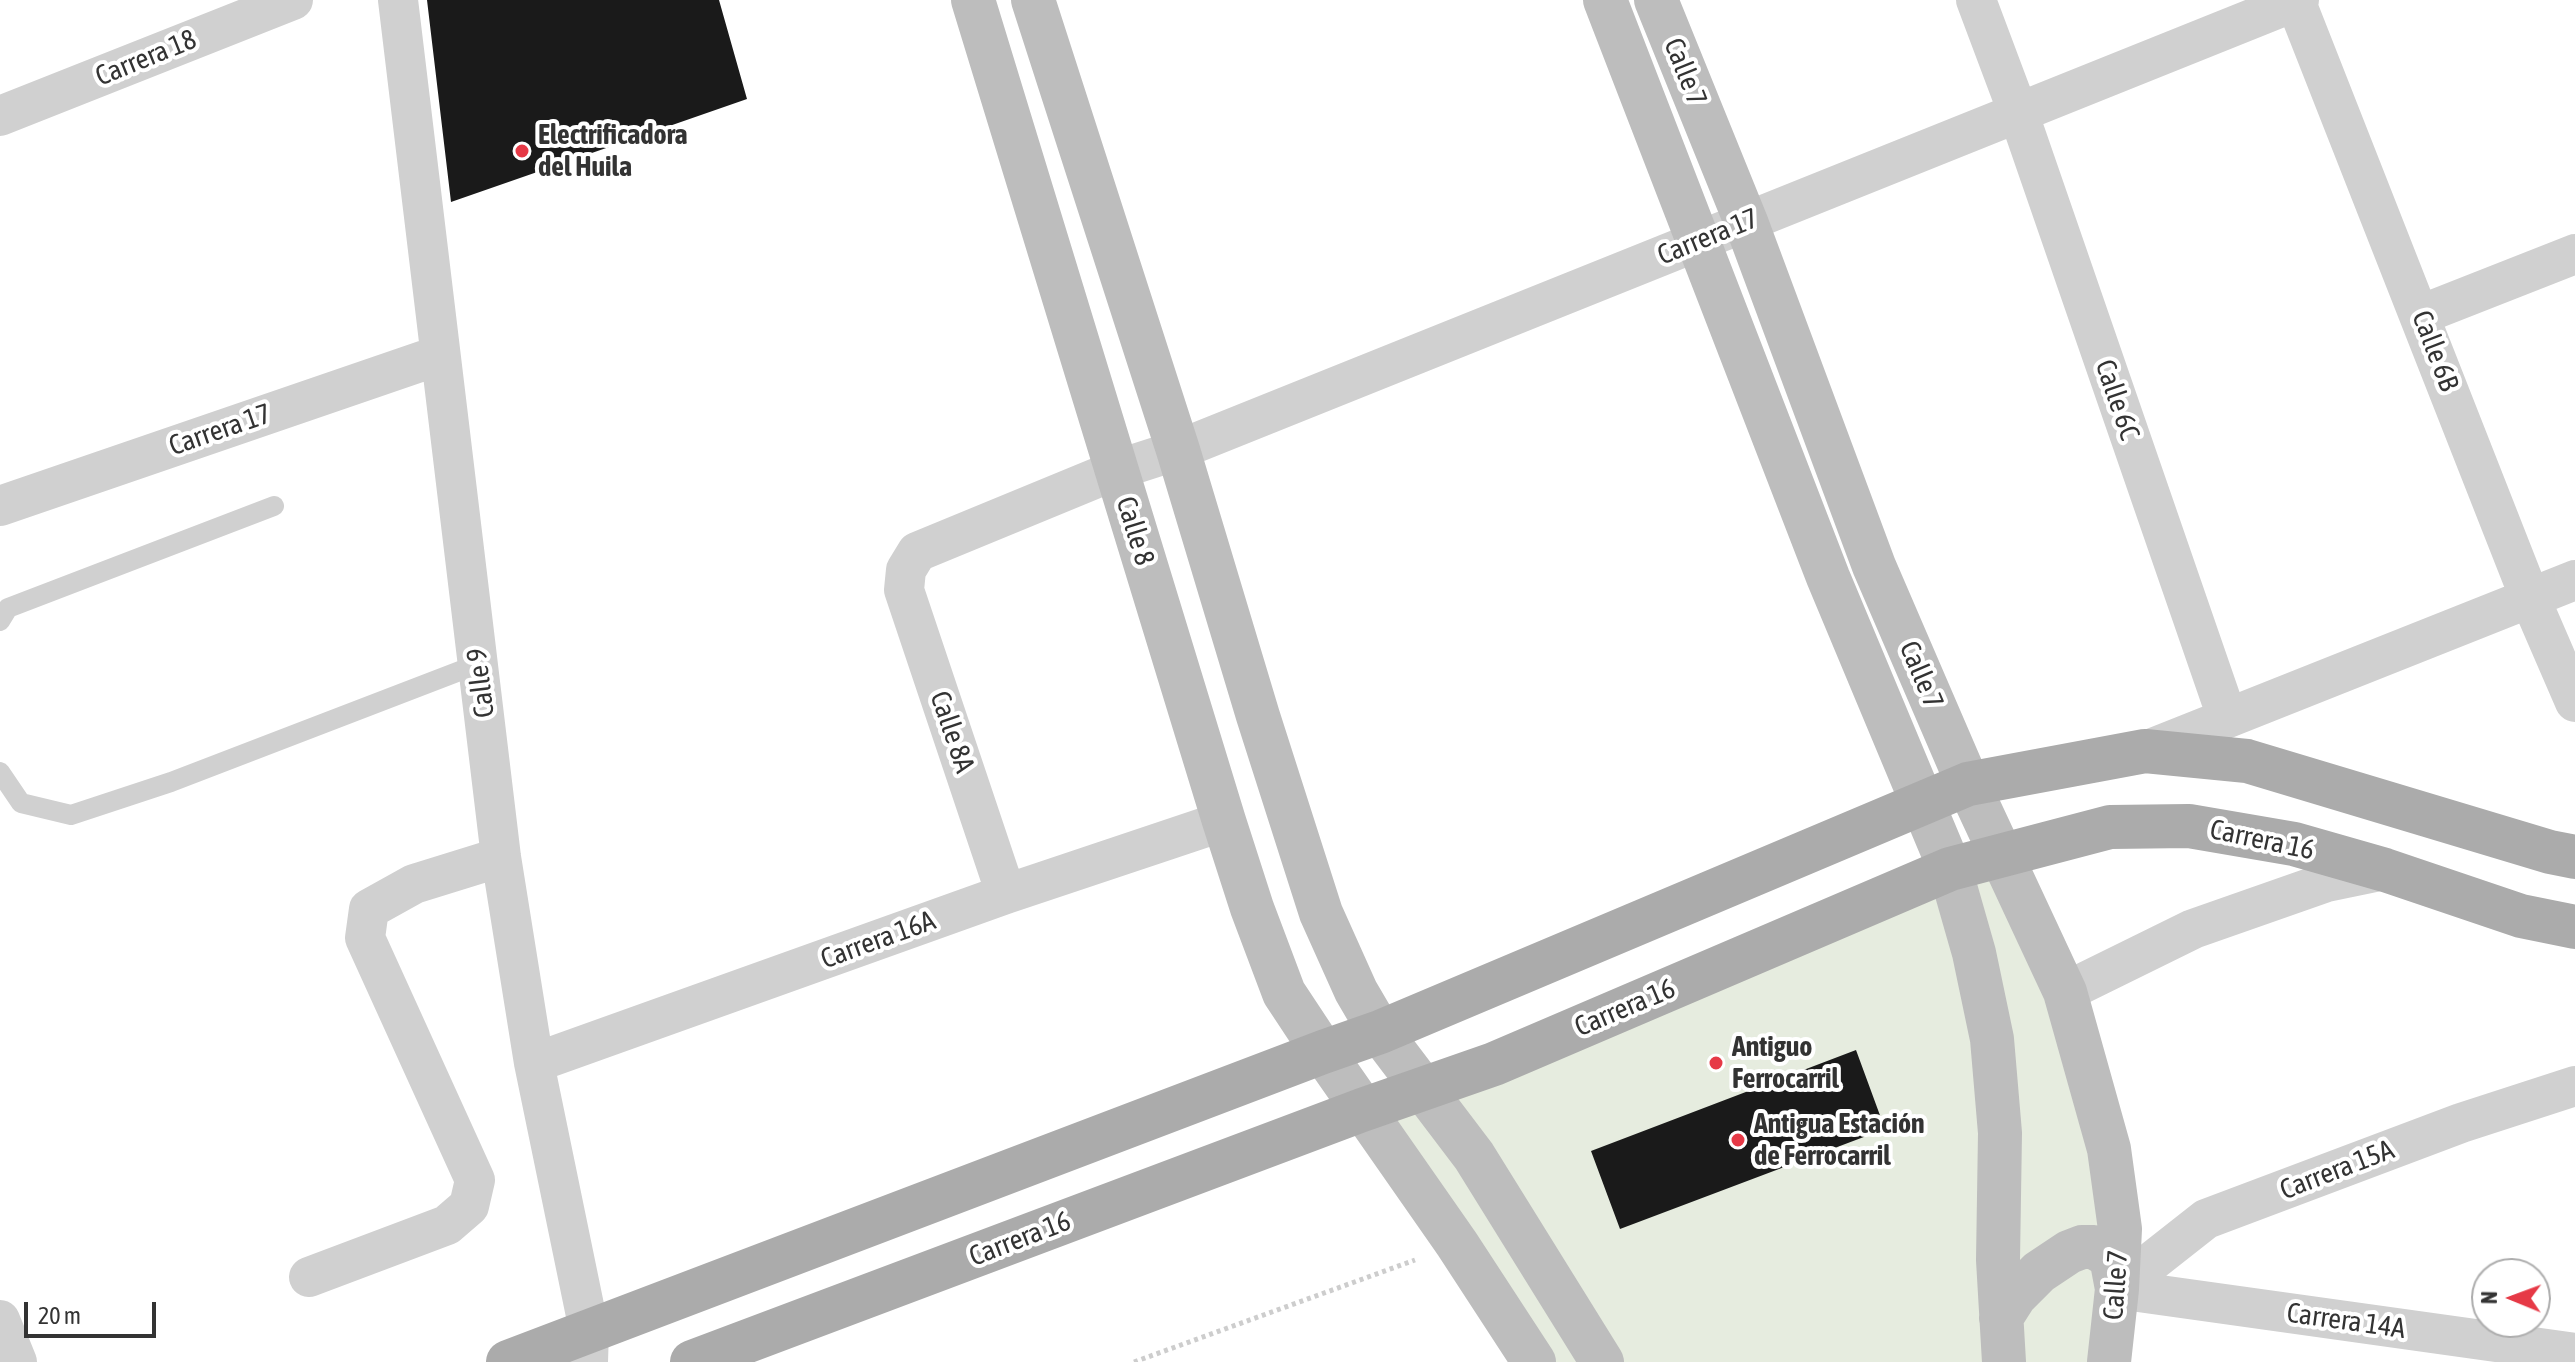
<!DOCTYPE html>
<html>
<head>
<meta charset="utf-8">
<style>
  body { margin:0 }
  #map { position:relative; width:2575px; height:1362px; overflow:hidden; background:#fff; font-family:"Asap Condensed",sans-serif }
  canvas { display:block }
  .north { position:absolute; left:2471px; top:1258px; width:80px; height:80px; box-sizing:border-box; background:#fff; border:2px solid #adadad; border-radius:50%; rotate:271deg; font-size:22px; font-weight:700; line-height:32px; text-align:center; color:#333 }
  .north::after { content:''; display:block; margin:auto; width:28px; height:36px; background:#e63946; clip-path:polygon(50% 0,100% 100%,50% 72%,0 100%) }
  .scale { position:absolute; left:24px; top:1302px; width:132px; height:36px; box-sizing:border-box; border:4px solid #333; border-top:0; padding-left:10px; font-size:24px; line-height:28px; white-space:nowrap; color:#333; -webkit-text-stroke:6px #fff; paint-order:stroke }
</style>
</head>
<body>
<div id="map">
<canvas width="2575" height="1362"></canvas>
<div class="north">N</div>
<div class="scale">20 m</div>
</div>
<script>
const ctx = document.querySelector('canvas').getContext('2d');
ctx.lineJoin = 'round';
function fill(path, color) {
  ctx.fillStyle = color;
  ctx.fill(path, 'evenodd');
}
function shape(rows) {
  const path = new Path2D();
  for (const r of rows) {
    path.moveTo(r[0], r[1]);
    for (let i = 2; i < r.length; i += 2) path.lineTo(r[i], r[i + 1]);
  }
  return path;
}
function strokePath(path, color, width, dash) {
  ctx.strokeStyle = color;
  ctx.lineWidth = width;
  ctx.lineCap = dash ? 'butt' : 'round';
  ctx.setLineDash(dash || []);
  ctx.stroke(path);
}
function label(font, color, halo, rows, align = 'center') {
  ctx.font = font + ' "Asap Condensed",sans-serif';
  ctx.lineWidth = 8;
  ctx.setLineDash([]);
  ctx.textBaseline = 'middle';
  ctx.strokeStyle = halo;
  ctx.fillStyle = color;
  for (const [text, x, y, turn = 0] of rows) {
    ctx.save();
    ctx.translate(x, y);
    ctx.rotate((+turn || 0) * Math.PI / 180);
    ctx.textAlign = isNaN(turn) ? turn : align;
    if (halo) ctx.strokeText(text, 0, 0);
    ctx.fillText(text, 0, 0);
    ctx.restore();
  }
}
fill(shape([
  [2001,854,2109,1149,2109,1362,1534,1362,1362,1110]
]), '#e6ecdf');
fill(shape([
  [427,0,719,0,747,99,451,202],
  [1856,1050,1885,1129,1620,1229,1591,1151]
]), '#1a1a1a');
strokePath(shape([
  [1134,1362,1415,1260]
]), '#cdcdcd', 5, [4, 4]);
strokePath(shape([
  [0,621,8,608,274,506],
  [0,772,21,803,71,815,171,782,478,664]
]), '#d0d0d0', 20);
strokePath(shape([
  [398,0,501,857,534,1063,589,1330,588,1362],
  [1976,0,2018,112,2227,717],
  [2295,0,2530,598,2575,702],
  [0,116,293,0],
  [2420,315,2575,254],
  [0,506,440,355],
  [2145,751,2575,580],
  [1006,894,904,590,906,570,917,552,1116,470,1178,450,2299,0],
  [2065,992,2193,929,2327,882,2385,870],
  [534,1063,1006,894,1224,821],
  [309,1277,447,1225,469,1206,475,1180,365,938,369,909,414,884,501,857],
  [2117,1289,2206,1219,2461,1123,2575,1086],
  [2117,1289,2575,1353],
  [0,1320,17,1362]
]), '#d0d0d0', 40);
strokePath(shape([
  [973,0,1224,821,1252,908,1284,993,1323,1052,1457,1244,1534,1362],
  [1033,0,1178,450,1258,716,1321,913,1356,991,1380,1032,1474,1156,1602,1362],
  [1605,0,1828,577,1950,869,1974,953,1992,1039,2000,1133,1998,1260,2004,1362],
  [1656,0,1746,222,1874,566,1968,784,2065,992,2109,1149,2120,1229,2117,1289,2109,1362],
  [2001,1318,2015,1296,2039,1272,2069,1252,2082,1247,2094,1247,2111,1257,2117,1289]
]), '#bdbdbd', 44);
strokePath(shape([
  [508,1362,1323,1052,1380,1032,1968,784,2145,751,2247,761,2550,852,2575,857],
  [692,1362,1362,1110,1494,1064,1950,869,2110,827,2189,826,2294,844,2385,870,2521,916,2575,927]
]), '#ababab', 44);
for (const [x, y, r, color] of [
  [522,151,8,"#e63946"],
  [1716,1063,8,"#e63946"],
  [1738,1140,8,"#e63946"]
]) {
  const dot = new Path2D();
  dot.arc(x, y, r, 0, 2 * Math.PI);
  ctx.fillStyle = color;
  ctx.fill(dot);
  strokePath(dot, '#fff', 3);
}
label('28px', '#333', '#fff', [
  ["Carrera 18",146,58,-22],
  ["Calle 7",1685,72,68],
  ["Carrera 17",1708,237,-22],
  ["Calle 6B",2435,351,69],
  ["Calle 6C",2117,400,71],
  ["Carrera 17",220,430,-19],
  ["Calle 8",1135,531,73],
  ["Calle 7",1921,675,67],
  ["Calle 9",481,683,-97],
  ["Calle 8A",952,732,71],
  ["Carrera 16",2262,840,12],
  ["Carrera 16A",878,940,-20],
  ["Carrera 16",1625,1008,-23],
  ["Carrera 15A",2337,1170,-21],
  ["Carrera 16",1020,1239,-21],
  ["Calle 7",2116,1285,-86],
  ["Carrera 14A",2346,1321,8]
]);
label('bold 28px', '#333', '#fff', [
  ["Electrificadora",538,135],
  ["del Huila",538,167],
  ["Antiguo",1732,1047],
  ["Ferrocarril",1732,1079],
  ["Antigua Estación",1754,1124],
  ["de Ferrocarril",1754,1156]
], 'left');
</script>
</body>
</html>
